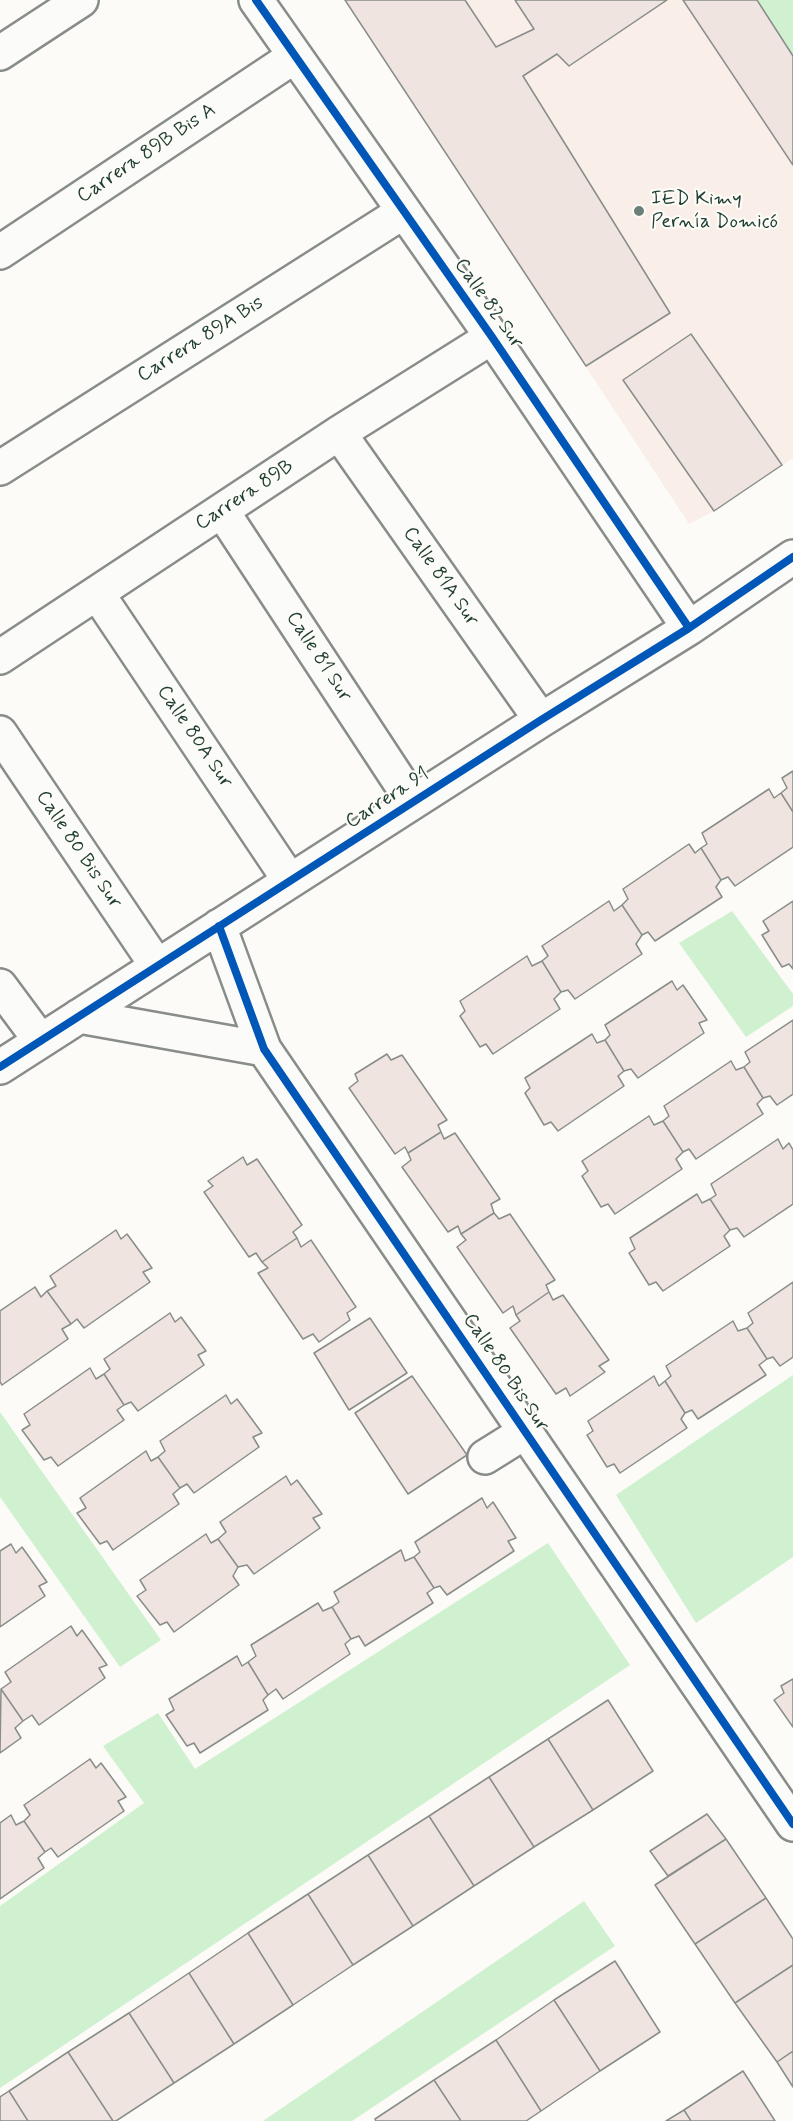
<!DOCTYPE html>
<html>
<head>
<meta charset="utf-8">
<style>
  body { margin:0 }
  canvas { display:block; background:#fcfbf8 }
</style>
</head>
<body>
<canvas width="793" height="2121"></canvas>
<script>
const ctx = document.querySelector('canvas').getContext('2d');
ctx.lineJoin = 'round';
function fill(path, color) {
  ctx.fillStyle = color;
  ctx.fill(path, 'evenodd');
}
function shape(rows) {
  const path = new Path2D();
  for (const r of rows) {
    path.moveTo(r[0], r[1]);
    for (let i = 2; i < r.length; i += 2) path.lineTo(r[i], r[i + 1]);
  }
  return path;
}
function strokePath(path, color, width, dash) {
  ctx.strokeStyle = color;
  ctx.lineWidth = width;
  ctx.lineCap = dash ? 'butt' : 'round';
  ctx.setLineDash(dash || []);
  ctx.stroke(path);
}
function label(font, color, halo, rows, align = 'center') {
  ctx.font = font + ' Mynerve,sans-serif';
  ctx.lineWidth = 4.5;
  ctx.setLineDash([]);
  ctx.textBaseline = 'middle';
  ctx.strokeStyle = halo;
  ctx.fillStyle = color;
  for (const [text, x, y, turn = 0] of rows) {
    ctx.save();
    ctx.translate(x, y);
    ctx.rotate((+turn || 0) * Math.PI / 180);
    ctx.textAlign = isNaN(turn) ? turn : align;
    if (halo) ctx.strokeText(text, 0, 0);
    ctx.fillText(text, 0, 0);
    ctx.restore();
  }
}
fill(shape([
  [345,0,757,0,793,56,793,458,714,511,689,524]
]), '#f9eee8');
fill(shape([
  [757,0,793,0,793,56],
  [732,911,793,994,793,1006,746,1037,679,943],
  [793,1375,793,1557,696,1623,616,1495],
  [0,1412,161,1640,120,1667,0,1497],
  [548,1543,630,1665,0,2088,0,1906,144,1803,103,1746,158,1713,195,1769],
  [584,1901,615,1946,352,2121,263,2121]
]), '#d0f1cf');
const building = shape([
  [345,0,465,0,496,47,534,29,515,0,667,0,569,66,557,54,523,76,670,313,586,366,345,0],
  [683,0,757,0,793,56,793,165,683,0],
  [691,334,782,465,714,511,623,380,691,334],
  [793,771,793,812,781,793,787,788,782,778,793,771],
  [769,789,774,798,781,793,793,812,793,847,735,886,728,877,721,880,701,848,707,844,702,833,769,789],
  [689,844,695,853,701,848,721,880,716,887,722,897,655,941,648,932,642,935,622,905,628,899,623,889,689,844],
  [609,901,614,911,622,905,642,935,636,944,642,954,575,999,568,990,561,992,542,961,548,956,542,946,609,901],
  [793,901,793,969,789,964,782,967,762,935,769,931,763,921,793,901],
  [527,956,532,966,542,961,561,992,554,999,560,1009,493,1054,486,1044,480,1047,460,1016,465,1011,460,1001,527,956],
  [672,981,677,990,683,985,707,1020,699,1023,704,1033,638,1078,631,1069,624,1071,605,1040,610,1035,605,1025,672,981],
  [793,1020,793,1094,777,1105,770,1096,763,1098,744,1067,750,1062,745,1052,793,1020],
  [592,1034,597,1043,605,1040,624,1071,618,1076,624,1086,558,1131,551,1122,544,1125,525,1093,530,1088,525,1078,592,1034],
  [387,1054,391,1060,402,1055,447,1120,438,1125,441,1132,408,1153,405,1147,395,1154,349,1088,358,1081,355,1074,387,1054],
  [731,1061,736,1070,744,1067,763,1098,757,1104,763,1114,696,1159,689,1149,683,1152,663,1121,669,1116,664,1106,731,1061],
  [649,1116,654,1125,663,1121,683,1152,676,1159,682,1169,615,1214,608,1204,601,1207,582,1176,588,1171,582,1161,649,1116],
  [441,1132,444,1139,455,1133,500,1199,491,1204,494,1213,461,1234,458,1226,448,1232,402,1167,411,1160,408,1153,441,1132],
  [778,1139,783,1149,789,1143,793,1150,793,1204,744,1237,737,1228,730,1230,710,1199,716,1195,711,1184,778,1139],
  [243,1157,247,1165,257,1159,302,1225,293,1232,297,1238,262,1262,256,1253,249,1257,204,1192,213,1186,208,1181,243,1157],
  [697,1194,702,1203,710,1199,730,1230,724,1236,730,1246,663,1291,656,1282,649,1285,629,1253,635,1249,630,1238,697,1194],
  [494,1213,499,1219,510,1214,555,1280,546,1285,549,1292,516,1315,513,1306,503,1313,457,1247,466,1240,461,1234,494,1213],
  [116,1230,121,1239,127,1234,152,1268,143,1272,150,1282,84,1328,77,1319,71,1324,47,1291,56,1286,50,1276,116,1230],
  [297,1238,301,1247,311,1240,356,1307,347,1313,350,1320,319,1342,313,1334,303,1339,258,1273,268,1268,262,1262,297,1238],
  [793,1282,793,1357,780,1366,773,1357,767,1359,747,1328,753,1323,748,1313,793,1282],
  [35,1287,41,1297,47,1291,71,1324,62,1329,68,1339,2,1385,0,1382,0,1311,35,1287],
  [549,1292,553,1300,563,1295,609,1360,599,1366,605,1372,570,1396,566,1388,556,1394,510,1328,520,1321,516,1315,549,1292],
  [170,1313,175,1322,181,1317,206,1351,198,1355,204,1365,138,1411,131,1402,124,1405,104,1374,110,1369,104,1359,170,1313],
  [370,1318,407,1373,349,1410,314,1353,370,1318],
  [733,1321,738,1331,747,1328,767,1359,759,1365,766,1375,698,1419,692,1410,685,1413,665,1381,671,1376,666,1366,733,1321],
  [90,1368,96,1379,104,1374,124,1405,117,1410,124,1420,58,1466,51,1457,44,1460,22,1430,30,1425,24,1414,90,1368],
  [412,1376,467,1455,408,1494,355,1413,412,1376],
  [654,1376,659,1386,665,1381,685,1413,681,1419,687,1428,620,1473,614,1464,607,1467,587,1435,593,1431,588,1421,654,1376],
  [226,1395,231,1404,237,1399,262,1433,253,1437,259,1447,194,1493,187,1484,180,1488,158,1457,165,1451,160,1441,226,1395],
  [146,1451,151,1461,158,1457,180,1488,173,1494,179,1504,113,1550,107,1541,100,1544,77,1513,86,1508,80,1498,146,1451],
  [286,1476,291,1485,297,1480,322,1514,313,1518,320,1528,254,1574,247,1565,238,1567,218,1539,226,1532,220,1522,286,1476],
  [482,1498,487,1508,493,1502,516,1538,508,1541,514,1551,447,1595,440,1586,434,1588,414,1557,420,1552,415,1542,482,1498],
  [206,1534,211,1543,218,1539,238,1567,233,1576,239,1585,174,1632,167,1622,160,1625,137,1596,146,1590,140,1580,206,1534],
  [11,1544,16,1553,22,1547,47,1582,39,1586,45,1596,0,1627,0,1551,11,1544],
  [401,1550,405,1561,414,1557,434,1588,427,1593,433,1603,365,1646,359,1636,351,1639,332,1607,339,1602,334,1592,401,1550],
  [318,1603,323,1611,332,1607,351,1639,345,1644,350,1654,283,1699,276,1689,268,1695,248,1662,256,1656,251,1645,318,1603],
  [71,1626,77,1636,82,1630,107,1665,99,1668,105,1678,39,1725,32,1715,23,1721,1,1689,11,1682,5,1672,71,1626],
  [237,1656,242,1666,248,1662,268,1695,263,1700,268,1710,200,1753,194,1743,187,1746,166,1715,174,1710,169,1699,237,1656],
  [793,1679,793,1727,774,1700,784,1693,781,1686,793,1679],
  [1,1689,23,1721,15,1728,21,1738,0,1753,1,1689],
  [608,1700,653,1771,593,1810,548,1739,608,1700],
  [548,1739,593,1810,534,1847,489,1777,548,1739],
  [90,1759,96,1768,101,1763,126,1797,118,1801,124,1811,58,1857,51,1848,45,1852,24,1821,30,1815,24,1805,90,1759],
  [489,1777,534,1847,474,1886,429,1816,489,1777],
  [707,1814,726,1839,668,1876,650,1851,707,1814],
  [11,1815,16,1825,24,1821,45,1852,38,1858,44,1868,0,1899,0,1823,11,1815],
  [429,1816,474,1886,413,1926,368,1855,429,1816],
  [726,1839,766,1898,695,1944,655,1885,726,1839],
  [368,1855,413,1926,353,1965,308,1894,368,1855],
  [308,1894,353,1965,293,2005,248,1933,308,1894],
  [766,1898,793,1939,793,1965,735,2003,695,1944,766,1898],
  [248,1933,293,2005,234,2044,189,1973,248,1933],
  [615,1961,660,2032,600,2071,554,2000,615,1961],
  [793,1965,793,2051,777,2062,735,2003,793,1965],
  [189,1973,234,2044,174,2083,129,2013,189,1973],
  [554,2000,600,2071,541,2111,496,2040,554,2000],
  [129,2013,174,2083,116,2121,113,2121,68,2052,129,2013],
  [496,2040,541,2111,526,2121,461,2121,434,2080,496,2040],
  [793,2051,793,2087,777,2062,793,2051],
  [68,2052,113,2121,28,2121,9,2091,68,2052],
  [743,2071,775,2121,691,2121,684,2110,743,2071],
  [434,2080,461,2121,376,2121,375,2119,434,2080],
  [9,2091,28,2121,0,2121,0,2097,9,2091],
  [684,2110,691,2121,666,2121,684,2110]
]);
fill(building, '#efe4df');
strokePath(building, '#888d8a', 1.5);
const minor = shape([
  [256,0,492,337,689,628],
  [0,53,81,0],
  [0,252,295,56],
  [339,433,541,720],
  [0,468,403,212],
  [222,511,413,802],
  [97,593,290,881],
  [0,657,339,433,492,337],
  [0,733,157,966],
  [219,926,264,1049,793,1824],
  [0,986,40,1040],
  [79,1016,264,1049],
  [0,1067,541,720,689,628,793,557],
  [485,1457,525,1432]
]);
strokePath(minor, '#888d8a', 38);
strokePath(minor, '#fbfbf9', 33);
strokePath(shape([
  [256,0,492,337,689,628],
  [219,926,264,1049,793,1824],
  [0,1067,541,720,689,628,793,557]
]), '#0057b8', 8);
for (const [x, y, r, color] of [
  [639,211,6,"#6c8079"]
]) {
  const dot = new Path2D();
  dot.arc(x, y, r, 0, 2 * Math.PI);
  ctx.fillStyle = color;
  ctx.fill(dot);
  strokePath(dot, '#fdfcf7', 2);
}
label('20px', '#1f3d34', '#fdfcf7', [
  ["Carrera 89B Bis A",147,154,-34],
  ["Calle 82 Sur",488,304,55],
  ["Carrera 89A Bis",201,340,-32],
  ["Carrera 89B",245,496,-33],
  ["Calle 81A Sur",440,577,55],
  ["Calle 81 Sur",318,657,57],
  ["Calle 80A Sur",194,737,56],
  ["Carrera 91",388,799,-33],
  ["Calle 80 Bis Sur",78,850,56],
  ["Calle 80 Bis Sur",505,1373,56]
]);
label('20px', '#1f3d34', '#fdfcf7', [
  ["IED Kimy",651,200],
  ["Pernía Domicó",651,223]
], 'left');
</script>
</body>
</html>
